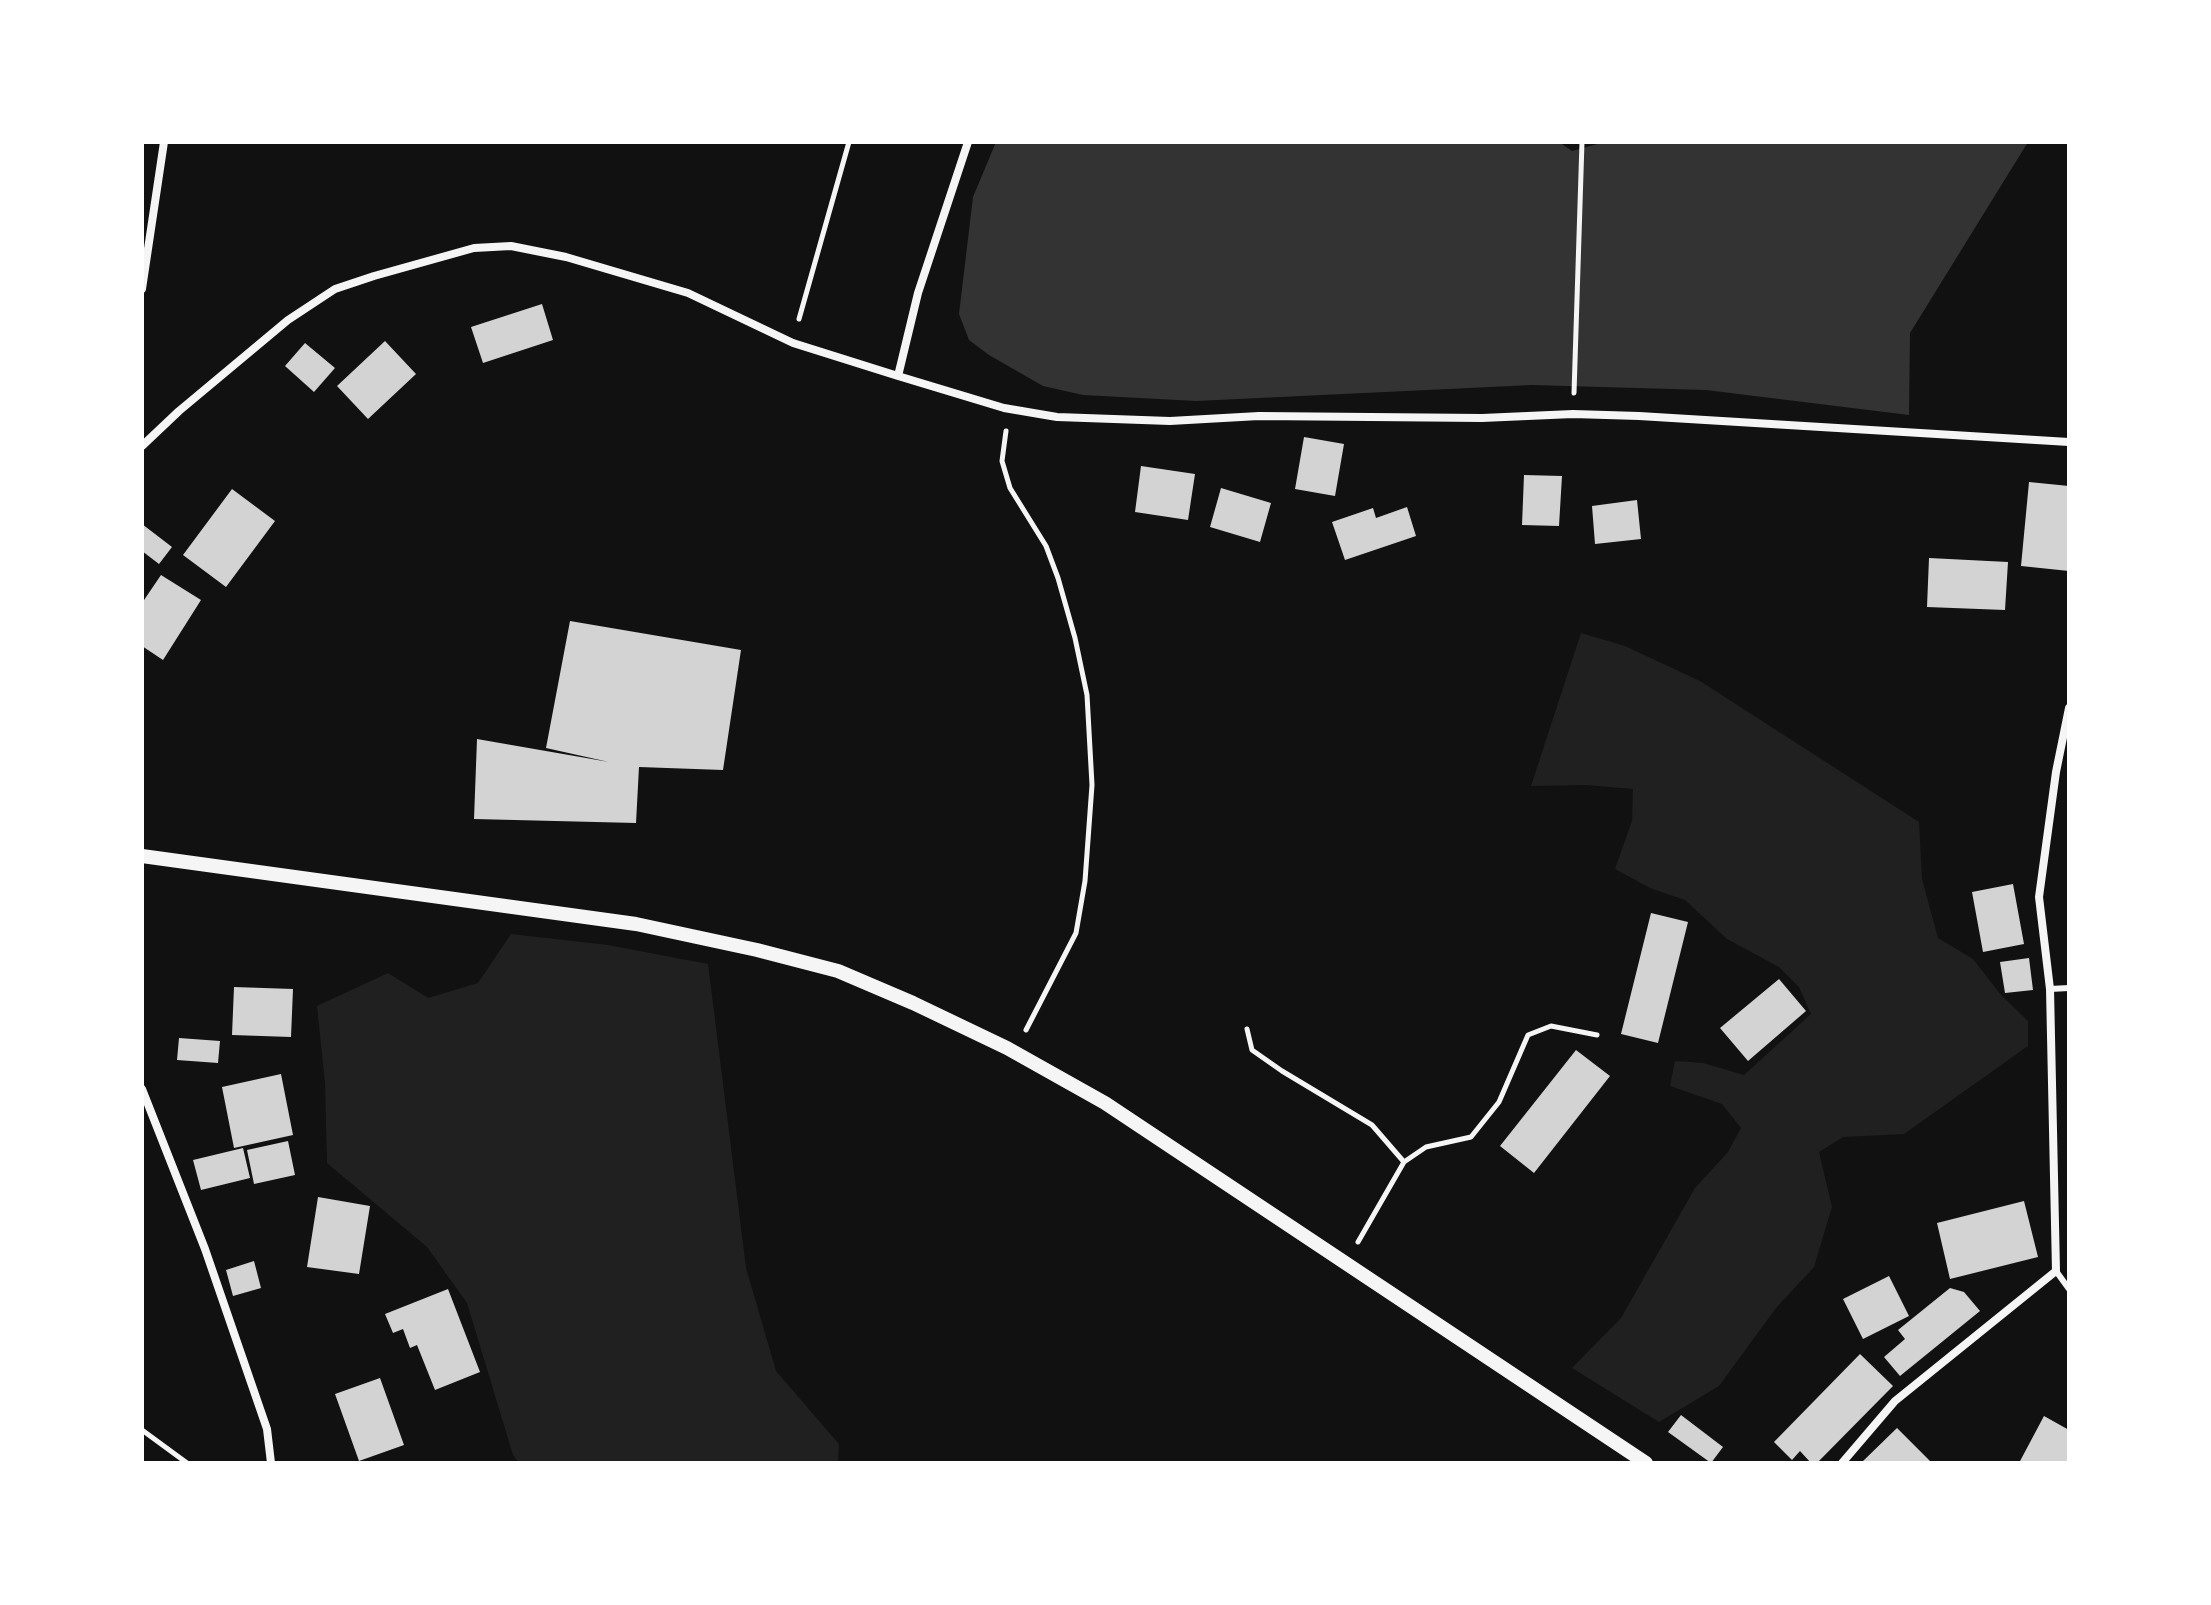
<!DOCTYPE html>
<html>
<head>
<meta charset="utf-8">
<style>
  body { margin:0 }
  #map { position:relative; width:2211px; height:1605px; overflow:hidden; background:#111; font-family:"Crimson Pro",serif }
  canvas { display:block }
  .frame { position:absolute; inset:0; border:144px solid #fff; pointer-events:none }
</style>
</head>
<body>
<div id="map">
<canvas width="2211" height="1605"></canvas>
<div class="frame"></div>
</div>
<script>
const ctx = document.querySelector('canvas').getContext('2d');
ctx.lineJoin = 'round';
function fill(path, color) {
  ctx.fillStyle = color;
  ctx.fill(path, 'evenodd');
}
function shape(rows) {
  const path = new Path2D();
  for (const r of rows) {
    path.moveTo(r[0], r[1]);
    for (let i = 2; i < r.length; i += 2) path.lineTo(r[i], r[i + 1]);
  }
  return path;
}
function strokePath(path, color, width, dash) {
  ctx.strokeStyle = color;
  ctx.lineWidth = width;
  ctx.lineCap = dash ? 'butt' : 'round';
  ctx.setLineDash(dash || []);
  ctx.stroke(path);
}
fill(shape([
  [1581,633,1625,646,1700,681,1919,822,1922,879,1938,938,1973,959,2001,995,2028,1021,2028,1046,1904,1134,1843,1137,1819,1152,1832,1207,1814,1267,1776,1308,1719,1386,1659,1422,1572,1368,1621,1318,1695,1188,1728,1152,1741,1128,1722,1104,1670,1086,1675,1061,1703,1063,1744,1075,1811,1014,1799,987,1779,967,1727,939,1685,900,1650,888,1615,869,1632,821,1633,789,1586,785,1531,786],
  [511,934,608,945,708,964,746,1268,776,1371,839,1444,838,1463,519,1463,513,1455,467,1303,427,1247,327,1163,325,1083,317,1006,388,973,428,998,478,983]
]), '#202020');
fill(shape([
  [996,142,1559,142,1572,151,1605,142,2028,142,1910,333,1909,415,1706,390,1532,385,1196,401,1083,395,1043,386,989,355,969,340,959,314,973,197]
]), '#333');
fill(shape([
  [542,304,553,340,483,363,471,327],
  [385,341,416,374,368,419,337,386],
  [305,343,335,368,314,392,285,366],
  [1304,437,1344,444,1335,496,1295,489],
  [1141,466,1195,474,1188,520,1135,512],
  [1524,475,1562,476,1559,526,1522,525],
  [2029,482,2069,486,2069,571,2021,566],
  [1221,488,1271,503,1260,542,1210,527],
  [232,489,275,521,226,587,183,555],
  [1637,500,1641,539,1595,544,1592,506],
  [1407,507,1416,536,1345,560,1332,522,1373,508,1376,518],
  [142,524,172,547,159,564,142,551],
  [1929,558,2008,562,2005,610,1927,607],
  [161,575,201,600,163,660,142,646,142,603],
  [570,621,741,650,723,770,639,767,636,823,474,819,477,739,609,762,546,748],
  [2013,884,2024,944,1983,952,1972,892],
  [1651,913,1688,922,1658,1043,1621,1034],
  [2029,958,2033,990,2005,993,2000,962],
  [1779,979,1806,1011,1748,1061,1720,1028],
  [234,987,293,989,291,1037,232,1035],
  [179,1038,220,1041,218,1063,177,1060],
  [1576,1050,1610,1076,1534,1173,1500,1146],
  [281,1074,293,1135,234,1148,222,1087],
  [288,1141,295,1175,254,1184,247,1150],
  [243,1148,250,1178,201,1190,193,1160],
  [318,1197,370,1206,359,1274,307,1267],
  [2024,1201,2038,1257,1950,1279,1937,1223],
  [254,1261,261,1288,233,1296,226,1270],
  [1889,1276,1909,1316,1863,1339,1843,1299],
  [1950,1288,1964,1292,1980,1311,1900,1376,1884,1357,1905,1339,1898,1330],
  [448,1289,480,1372,435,1390,417,1345,410,1348,403,1329,393,1333,385,1314],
  [1860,1354,1893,1386,1817,1463,1811,1463,1800,1451,1792,1460,1774,1442],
  [380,1378,404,1445,359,1461,335,1394],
  [1681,1415,1723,1447,1711,1463,1668,1432],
  [2044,1416,2069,1430,2069,1463,2019,1463],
  [1897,1428,1932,1463,1861,1463]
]), '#d3d3d3');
strokePath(shape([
  [799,319,849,142],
  [1574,393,1582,142],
  [1006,431,1002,461,1010,488,1046,546,1058,578,1075,638,1087,695,1092,785,1085,881,1076,933,1026,1030],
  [1247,1029,1252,1050,1282,1071,1372,1125,1404,1162],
  [1358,1242,1404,1162,1426,1147,1471,1137,1499,1102,1528,1035,1551,1026,1597,1035],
  [142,1430,187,1463]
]), '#f5f5f5', 5);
strokePath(shape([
  [2050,989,2069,988],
  [2056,1271,2069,1289]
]), '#f5f5f5', 6);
strokePath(shape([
  [142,289,164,142],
  [898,376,1004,408,1057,417,1170,421,1259,416,1482,418,1573,414,1639,416,2069,442],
  [142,446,179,411,288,320,335,289,374,276,474,248,511,246,566,257,688,293,793,343,898,376,918,293,968,142],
  [142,1089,205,1249,267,1429,271,1463],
  [1842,1463,1895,1401,2056,1271,2050,989,2039,897,2056,772,2069,708]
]), '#f5f5f5', 8);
strokePath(shape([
  [142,856,636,924,757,950,838,971,913,1003,1007,1048,1105,1103,1646,1463]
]), '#f5f5f5', 14);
</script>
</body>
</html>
